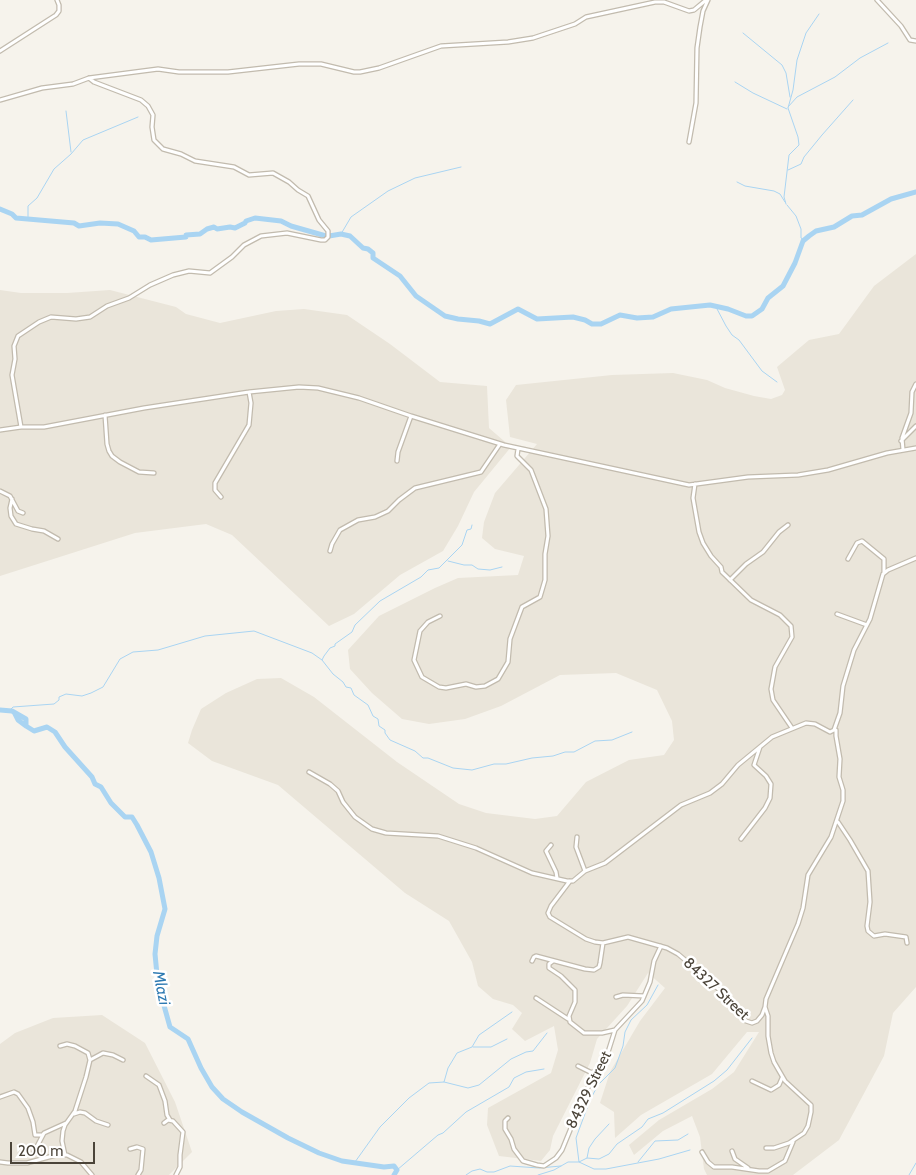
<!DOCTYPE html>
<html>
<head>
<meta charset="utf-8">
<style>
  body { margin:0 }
  #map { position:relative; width:916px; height:1175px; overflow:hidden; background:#f6f3ec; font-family:Cabin,sans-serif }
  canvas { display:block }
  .scale { position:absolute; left:10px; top:1142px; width:85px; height:22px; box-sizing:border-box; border:2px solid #4b4439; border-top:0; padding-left:6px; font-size:15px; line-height:18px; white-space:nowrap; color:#4b4439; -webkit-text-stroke:4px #fff; paint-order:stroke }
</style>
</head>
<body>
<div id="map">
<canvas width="916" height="1175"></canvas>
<div class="scale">200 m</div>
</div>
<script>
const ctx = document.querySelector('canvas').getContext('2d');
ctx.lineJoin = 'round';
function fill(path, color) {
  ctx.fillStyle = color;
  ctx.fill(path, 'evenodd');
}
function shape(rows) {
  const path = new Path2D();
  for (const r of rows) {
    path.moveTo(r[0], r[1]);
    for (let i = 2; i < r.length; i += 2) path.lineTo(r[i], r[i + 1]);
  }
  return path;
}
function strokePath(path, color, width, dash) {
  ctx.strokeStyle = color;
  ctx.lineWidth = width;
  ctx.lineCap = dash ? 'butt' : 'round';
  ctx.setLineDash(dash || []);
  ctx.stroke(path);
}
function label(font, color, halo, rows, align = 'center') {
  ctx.font = font + ' Cabin,sans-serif';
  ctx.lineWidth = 5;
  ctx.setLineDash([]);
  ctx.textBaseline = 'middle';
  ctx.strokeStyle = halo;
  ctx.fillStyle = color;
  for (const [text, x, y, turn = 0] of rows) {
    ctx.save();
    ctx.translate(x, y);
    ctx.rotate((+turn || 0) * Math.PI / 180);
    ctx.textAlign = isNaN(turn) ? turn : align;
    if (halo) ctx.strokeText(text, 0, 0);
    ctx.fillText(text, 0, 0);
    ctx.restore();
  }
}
fill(shape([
  [916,254,916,987,893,1013,884,1056,839,1140,793,1175,707,1175,704,1169,700,1137,692,1116,663,1131,634,1155,629,1145,659,1120,712,1089,734,1072,759,1032,747,1032,712,1074,641,1115,615,1138,614,1112,600,1103,610,1072,640,1021,665,988,648,973,627,1006,597,1039,590,1063,553,1136,550,1150,541,1161,499,1156,487,1125,488,1108,551,1073,558,1050,554,1026,525,1041,512,1029,522,1013,513,1005,493,999,478,986,472,962,449,921,405,893,278,785,212,761,188,743,192,730,201,709,226,693,257,679,281,678,314,697,397,762,459,804,486,813,535,819,557,816,586,782,629,760,664,755,674,740,672,721,657,690,616,673,560,675,501,706,465,719,429,724,402,719,372,693,350,669,348,650,379,616,435,588,458,578,518,575,524,556,495,549,482,538,484,522,495,493,537,444,510,437,506,400,516,385,612,375,673,373,707,380,725,388,754,396,771,399,782,395,785,390,777,367,809,340,839,334,874,286],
  [0,290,21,293,67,293,110,290,176,307,186,314,220,323,276,311,304,309,347,315,390,344,440,382,487,386,489,428,511,447,474,492,458,526,443,551,400,575,354,614,329,626,232,535,206,524,135,533,0,576],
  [102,1015,145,1043,175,1102,192,1152,169,1175,0,1175,0,1044,15,1033,53,1018]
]), '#eae5da');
strokePath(shape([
  [743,33,782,65,786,73,790,97],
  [735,82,753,93,787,109],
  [788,107,797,97,835,77,860,58,888,43],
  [66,111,71,152],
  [788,170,801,164,804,157,822,135,853,100],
  [737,182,745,186,774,191,780,194,785,202],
  [786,204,784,197,789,155,799,145,798,137,788,108,793,90,797,60,806,33,819,14],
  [787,205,796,216,801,229,801,238,804,240],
  [28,219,28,206,37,198,54,169,71,154,83,140,138,117],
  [341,234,351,217,388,191,415,178,461,167],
  [716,307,726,326,732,335,739,340,762,371,777,382],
  [448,561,464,565,472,565,478,569,490,570,502,567],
  [322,660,333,674,343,682,346,687,351,688,354,695,368,705,373,716,378,719,379,726,385,730,385,733,390,740,415,751,423,758,428,758,453,768,472,770,494,764,506,764,532,758,553,756,565,752,574,752,595,741,612,740,632,732],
  [9,711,13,707,54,704,59,700,59,697,66,694,82,696,91,693,103,687,120,659,133,652,158,650,205,636,254,631,312,653,322,660,324,656,330,648,335,646,335,644,352,632,355,625,380,601,421,577,428,570,439,568,462,545,467,530,471,529,472,525],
  [658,985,647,1005,631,1020,625,1032,623,1046,615,1068,598,1085,590,1100,576,1138,579,1162,594,1169,606,1169,659,1159,690,1150],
  [473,1047,491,1047,507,1039],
  [444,1082,468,1088,479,1085,511,1059,526,1052,533,1051,547,1033],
  [587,1158,589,1148,595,1139,609,1124],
  [355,1162,380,1127,409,1098,429,1083,444,1082,448,1068,457,1053,472,1047,479,1035,512,1012],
  [638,1162,655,1141,678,1140,688,1134],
  [397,1170,438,1135,443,1133,466,1112,509,1087,514,1078,526,1072,544,1069],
  [466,1175,472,1171,480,1169,487,1172,494,1172,510,1166,539,1168,561,1166],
  [538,1175,554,1170,568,1162,579,1162,587,1158,599,1159,609,1154,617,1144,642,1127,648,1119,663,1113,714,1081,727,1070,752,1038],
  [909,1175,916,1163]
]), '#a9d4f2', 1);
strokePath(shape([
  [0,209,12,214,16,218,74,223,79,226,100,223,118,224,134,231,139,237,145,237,151,240,186,237,186,235,200,234,207,229,214,227,217,229,230,227,235,228,245,223,246,221,255,218,281,221,291,226,326,236],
  [329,236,341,234,350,236,363,248,368,249,373,253,373,258,400,276,416,296,445,316,458,319,479,321,490,324,518,309,537,319,573,317,585,320,592,324,601,324,620,315,637,318,653,317,671,309,710,305,728,309,746,316,752,316,762,309,768,298,783,286,795,263,803,241,809,236,816,231,834,227,852,216,862,215,891,199,916,192],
  [0,710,12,711,26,719,26,726,34,731,47,727,55,732,65,747,92,777,95,784,101,787,111,803,125,817,132,817,137,825,151,852,159,878,165,909,157,936,155,954,158,985,163,1002,170,1027,188,1039,201,1068,212,1087,223,1099,242,1112,288,1138,319,1153,342,1161,384,1167,394,1166,397,1170,394,1175],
  [15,714,18,720,26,726]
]), '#a9d4f2', 5);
const minor = shape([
  [877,0,901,26,910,40,916,41],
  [0,51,56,15,59,11,59,5,57,0],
  [0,100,42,88,73,84,89,78,158,69,179,72,228,72,299,64,321,64,354,72,360,72,379,68,441,46,508,42,533,38,575,24,586,17,655,2,664,2,689,11,694,10,706,0],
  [689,142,696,103,697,48,700,27,703,11,708,0],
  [105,415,107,444,109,451,112,456,120,462,139,472,154,473],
  [21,427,12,375,15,359,14,346,18,336,39,322,51,317,76,319,90,317,107,306,129,298,150,285,173,275,189,271,210,273,232,257,244,245,261,236,287,233,321,240,325,240,328,237,328,231,319,220,308,196,298,190,289,182,273,173,249,175,234,167,195,161,181,154,163,149,154,140,152,127,153,115,148,106,141,100,94,82,89,78],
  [0,430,21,427,44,427,144,408,249,392,299,387,318,388,359,398,411,416,504,445,689,485,748,477,798,475,828,470,887,453,916,448],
  [901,441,916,426],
  [903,450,902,438,911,413,912,392,916,384],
  [397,461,398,452,411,416],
  [695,484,693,498,699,532,703,543,711,556,721,567,722,572,751,600,780,615,791,626,792,637,775,667,771,689,773,700,792,728],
  [0,491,10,496,18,511,23,513],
  [221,497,215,490,215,483,249,425,251,403,249,392],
  [12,499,10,508,11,516,16,524,32,529,44,531,58,539],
  [330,551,332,544,340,530,358,520,375,517,388,511,399,500,415,488,481,472,500,444],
  [848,559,857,543,862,541,884,559,884,572],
  [730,580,746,564,763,552,779,532,788,525],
  [837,614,867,625],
  [440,616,428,622,420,631,414,660,422,677,439,687,446,688,466,684,476,687,485,686,498,679,508,662,510,639,522,607,540,597,545,580,545,554,548,536,546,509,531,470,517,456,518,449],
  [309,772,330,784,338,791,343,802,355,817,372,829,386,833,438,836,476,848,532,873,567,881,573,881,585,871,605,863,681,805,710,793,722,784,738,765,772,737,806,723,815,724,830,732,834,730,840,713,843,686,854,650,870,619,883,574,888,570,916,558],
  [838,822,850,840,868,871,870,902,867,926,868,931,874,936,885,934,906,937,907,943],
  [577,837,576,847,585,871],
  [741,839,765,808,770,798,771,784,766,776,754,765,760,747],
  [551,845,546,851,556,872,557,878],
  [570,881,551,906,548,913,550,917,586,939,595,942,603,943,628,937,667,948,678,954,703,975,728,998,746,1021,752,1023,757,1021,762,1015,765,1007],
  [532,961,534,957,536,956,585,969,594,970,599,967,600,963,603,943],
  [553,961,549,964,549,968,561,976,575,990,575,1002,569,1016,570,1022,584,1033,602,1033,615,1030],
  [616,997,623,995,644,996],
  [536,998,568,1019],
  [60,1046,67,1044,75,1046,88,1053,90,1060],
  [578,1066,590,1072,598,1073],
  [146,1076,159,1085,165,1101,167,1115,170,1120],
  [752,1081,771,1090,779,1085,782,1078],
  [0,1097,14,1092,18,1094,28,1108,33,1122,35,1135,42,1135],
  [74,1114,80,1112,85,1113,96,1121,108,1125],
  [508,1118,505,1121,505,1129,511,1139,514,1149,523,1161,537,1165,544,1166,556,1158,562,1150,587,1089,604,1065,615,1030,642,1001,650,982,654,961,661,946],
  [164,1123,168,1120,173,1121,183,1132,180,1155,180,1167,176,1175],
  [766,1148,774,1148,789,1143,804,1133,808,1126,811,1112,811,1105,785,1081,774,1062,771,1053,768,1036,768,1016,765,1007,766,999,798,924,803,908,808,875,831,837,843,801,843,790,839,777,840,759,836,736,836,730],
  [130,1149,137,1147,143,1149,141,1170,138,1175],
  [732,1151,735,1159,748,1168],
  [702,1152,708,1162,714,1167,732,1167,759,1171,768,1171,785,1161,793,1142],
  [33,1154,44,1133,66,1123],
  [65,1155,62,1141,63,1131,65,1125,75,1111,86,1077,90,1060,103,1053,113,1055,123,1060],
  [0,1162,8,1163,27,1163,56,1155,67,1155,81,1162,92,1175]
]);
strokePath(minor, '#c2bbae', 5.5);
strokePath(minor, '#fff', 3);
label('15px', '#4b4439', '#fff', [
  ["84327 Street",716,989,43],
  ["84329 Street",589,1090,-64]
]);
label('italic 16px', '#2e7ab2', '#fff', [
  ["Mlazi",161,988,79]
]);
</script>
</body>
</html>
